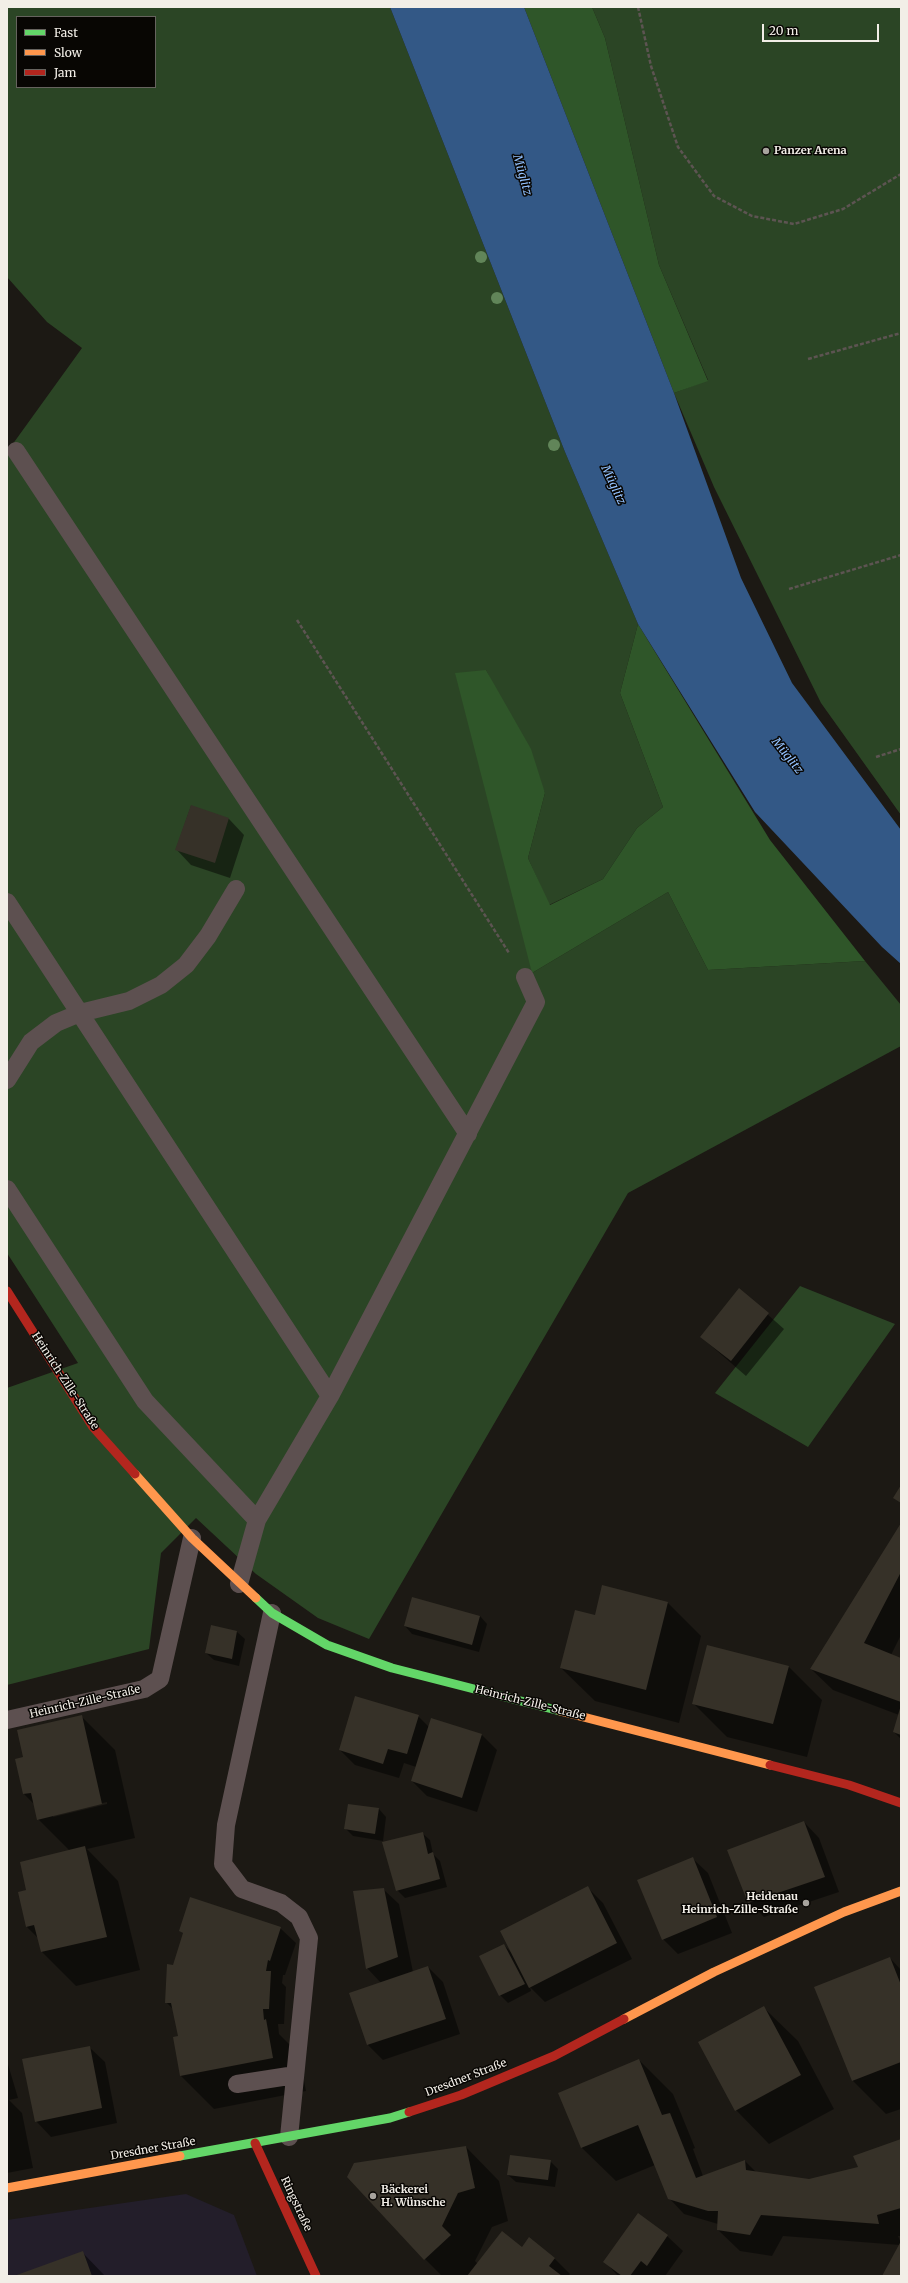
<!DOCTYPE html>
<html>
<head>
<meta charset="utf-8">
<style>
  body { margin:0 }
  #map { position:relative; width:908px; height:2283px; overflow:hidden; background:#1c1914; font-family:Merriweather,serif }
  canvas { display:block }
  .frame { position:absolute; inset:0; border:8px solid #f2eee7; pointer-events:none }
  .legend { position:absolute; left:16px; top:16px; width:140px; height:72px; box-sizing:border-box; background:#080603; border:1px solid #66635e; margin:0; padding:5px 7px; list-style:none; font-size:12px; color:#f2eee7 }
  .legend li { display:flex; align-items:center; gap:8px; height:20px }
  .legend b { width:20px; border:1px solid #66635e }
  .scale { position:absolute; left:762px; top:24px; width:117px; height:18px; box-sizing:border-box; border:2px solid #f2eee7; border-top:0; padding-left:5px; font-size:12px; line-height:14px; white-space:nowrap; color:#f2eee7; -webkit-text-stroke:3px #080603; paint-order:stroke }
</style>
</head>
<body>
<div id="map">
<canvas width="908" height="2283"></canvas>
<div class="frame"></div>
<ul class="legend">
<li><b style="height:5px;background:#63d668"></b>Fast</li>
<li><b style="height:5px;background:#ff974d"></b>Slow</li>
<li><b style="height:5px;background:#b3261e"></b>Jam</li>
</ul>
<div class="scale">20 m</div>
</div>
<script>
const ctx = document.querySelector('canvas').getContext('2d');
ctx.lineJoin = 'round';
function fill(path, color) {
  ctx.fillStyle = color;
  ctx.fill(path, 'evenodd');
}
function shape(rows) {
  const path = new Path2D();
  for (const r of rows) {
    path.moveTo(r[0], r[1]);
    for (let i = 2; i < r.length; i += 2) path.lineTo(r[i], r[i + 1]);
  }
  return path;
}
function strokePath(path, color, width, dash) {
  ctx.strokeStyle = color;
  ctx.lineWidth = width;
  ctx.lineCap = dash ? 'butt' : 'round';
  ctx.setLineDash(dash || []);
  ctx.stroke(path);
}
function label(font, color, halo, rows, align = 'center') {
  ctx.font = font + ' Merriweather,serif';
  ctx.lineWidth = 3;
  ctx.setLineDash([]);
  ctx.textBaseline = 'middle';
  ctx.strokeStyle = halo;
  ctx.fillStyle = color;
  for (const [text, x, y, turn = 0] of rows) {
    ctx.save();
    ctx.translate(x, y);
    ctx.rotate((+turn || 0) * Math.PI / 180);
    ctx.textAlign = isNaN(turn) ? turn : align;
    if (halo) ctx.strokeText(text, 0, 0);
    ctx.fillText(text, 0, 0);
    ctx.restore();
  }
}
fill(shape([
  [186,2194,234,2215,257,2276,7,2276,7,2220]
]), '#231e2a');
fill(shape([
  [7,7,390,7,565,452,638,624,620,693,663,807,637,828,603,879,549,905,528,858,545,793,486,670,532,973,668,892,708,970,865,961,901,1005,901,1046,628,1193,369,1639,318,1618,256,1574,196,1518,161,1553,149,1649,7,1685,7,1388,78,1363,7,1253,7,452,82,348,47,322,7,277],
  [17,17,155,17,155,87,17,87],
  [592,7,901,7,901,815,821,703,714,487,674,393,708,380,659,265,605,38],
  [800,1286,895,1324,808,1447,715,1393]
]), '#2b4525');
fill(shape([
  [524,7,592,7,605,38,659,265,708,381,674,393],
  [638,624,770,840,865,961,708,970,668,892,532,973,455,673,486,670,531,749,545,793,528,858,550,905,603,879,637,828,663,807,620,693]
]), '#2f5629');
fill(shape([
  [390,7,524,7,674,393,741,578,792,683,901,830,901,964,882,947,755,812,638,624,565,452]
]), '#335886');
fill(shape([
  [191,806,229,819,244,835,230,878,191,865,176,849],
  [740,1290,784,1329,746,1376,701,1337],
  [901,1525,901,1635,891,1655,901,1659,901,1739,894,1732,899,1715,833,1690,811,1669],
  [667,1602,701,1636,679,1723,595,1701,561,1668,596,1616],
  [480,1616,487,1624,479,1652,412,1634,405,1626],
  [212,1626,237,1632,245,1639,239,1666,214,1660,206,1653],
  [788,1666,822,1700,807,1757,727,1737,694,1704],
  [81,1716,115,1750,135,1838,87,1849,118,1881,140,1970,76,1986,42,1952,38,1938,27,1927,20,1892,27,1890,70,1851,38,1819,35,1805,24,1794,16,1760,24,1758],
  [107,1802,107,1804,53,1817,53,1815],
  [418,1716,429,1727,431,1719,482,1735,497,1750,477,1812,427,1796,412,1781,416,1767,404,1763,399,1778,355,1765,340,1750],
  [379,1809,386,1817,383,1841,353,1836,345,1828],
  [804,1822,819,1838,839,1892,764,1917,749,1902],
  [422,1833,430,1840,433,1854,440,1861,447,1887,405,1898,397,1890],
  [692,1858,708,1873,732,1933,678,1954,663,1939],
  [588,1888,603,1903,632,1959,545,2002,530,1987,531,1991,508,2003,500,1995,504,1945,511,1952],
  [383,1889,399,1904,413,1972,428,1967,443,1982,460,2034,383,2060,368,2045,381,1983,367,1968],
  [280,1928,296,1943,285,1975,283,1975,282,1983,286,1987,284,2024,278,2024,279,2034,299,2054,306,2091,214,2109,181,2076,180,2037,173,2009,166,2002,184,1934,180,1931],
  [890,1958,901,1970,901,2109,886,2114,853,2081,815,1988],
  [764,2008,798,2041,834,2109,769,2144,736,2110],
  [89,2047,105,2062,117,2123,51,2137,36,2121],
  [639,2060,673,2094,695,2148,693,2149,703,2176,745,2161,757,2173,809,2180,859,2168,901,2140,901,2236,898,2236,901,2243,901,2276,883,2276,900,2245,783,2236,772,2256,740,2251,718,2230,718,2224,684,2214,669,2198,655,2165,616,2181,582,2148,559,2093],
  [7,2061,18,2098,9,2100,22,2113,33,2168,7,2173],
  [466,2147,499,2181,508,2221,492,2227,475,2261,478,2264,522,2248,554,2258,570,2274,568,2276,442,2276,425,2259],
  [550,2161,558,2169,555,2187,516,2182,508,2175],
  [667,2236,683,2251,665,2276,618,2276,605,2262],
  [83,2253,105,2276,17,2276]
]), '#0007');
fill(shape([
  [191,805,229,818,215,863,175,850],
  [739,1288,769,1313,731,1361,700,1337],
  [901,1485,901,1503,893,1498],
  [901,1523,901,1572,864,1643,901,1658,901,1702,810,1669],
  [602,1585,668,1602,646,1690,560,1668,575,1610,595,1615],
  [412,1597,480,1616,472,1645,404,1626],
  [211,1625,237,1631,232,1659,205,1653],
  [707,1645,789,1666,773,1724,692,1704],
  [355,1696,419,1715,407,1754,388,1749,383,1764,339,1750],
  [901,1705,901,1735,893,1732],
  [82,1715,102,1804,37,1820,31,1793,23,1794,15,1759,23,1757,17,1730],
  [431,1718,482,1734,462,1798,411,1781],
  [348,1804,379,1808,375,1834,344,1829],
  [804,1821,825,1877,748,1903,727,1850],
  [423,1832,428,1854,433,1852,440,1879,396,1891,382,1842],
  [85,1846,107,1937,41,1952,34,1925,26,1927,18,1892,26,1890,20,1862],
  [693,1857,717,1917,662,1940,637,1880],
  [588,1886,617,1943,529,1988,500,1931],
  [384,1888,398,1957,366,1969,353,1891],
  [190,1897,281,1927,270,1961,268,1960,266,1971,271,1971,269,2009,263,2009,264,2020,266,2019,273,2058,180,2076,173,2037,178,2036,171,2003,165,2003,167,1964,173,1965,183,1933,179,1931],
  [504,1944,525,1984,499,1996,479,1956],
  [890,1957,901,1985,901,2062,852,2081,814,1987],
  [428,1966,446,2019,367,2045,349,1993],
  [764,2006,801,2075,735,2111,698,2042],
  [90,2046,102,2108,35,2122,22,2059],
  [639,2059,662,2115,670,2113,696,2178,745,2160,746,2170,809,2179,858,2167,853,2156,901,2139,901,2208,877,2215,879,2224,761,2215,750,2235,717,2230,718,2211,708,2211,668,2199,638,2125,581,2148,558,2093],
  [466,2146,475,2188,458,2193,442,2226,451,2235,424,2260,347,2177,354,2163],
  [510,2155,551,2160,548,2180,507,2175],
  [638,2213,668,2235,647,2266,641,2261,630,2276,622,2276,603,2262],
  [502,2231,522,2247,529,2237,555,2258,549,2266,562,2276,467,2276],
  [901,2241,901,2276,882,2276],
  [83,2251,92,2276,14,2276]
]), '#363128');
strokePath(shape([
  [638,7,651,66,678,147,714,196,752,216,794,224,843,209,901,174],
  [808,359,901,333],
  [789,589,901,555],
  [297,620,509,953],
  [876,757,901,749]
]), '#5d5452', 2.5, [4, 2]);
strokePath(shape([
  [16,451,468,1134],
  [7,902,330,1396],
  [7,1080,31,1042,56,1023,80,1013,129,1001,161,985,186,965,208,936,236,889],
  [7,1189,145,1401,257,1520],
  [239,1584,257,1520,330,1396,536,1002,525,977],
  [272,1613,226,1825,223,1864,242,1889,281,1903,299,1917,309,1938,289,2137],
  [7,1720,144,1689,160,1679,192,1538],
  [237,2084,295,2075]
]), '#5d5050', 18);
strokePath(shape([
  [256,1598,272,1613,327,1645,392,1668,560,1711],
  [180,2156,390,2118,409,2112]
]), '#63d668', 9);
strokePath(shape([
  [135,1474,192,1538,256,1598],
  [560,1711,770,1765],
  [624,2019,714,1972,844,1912,901,1891],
  [7,2188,180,2156]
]), '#ff974d', 9);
strokePath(shape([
  [7,1291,93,1427,135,1474],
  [770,1765,849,1785,901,1803],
  [409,2112,461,2095,554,2056,624,2019],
  [255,2143,316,2276]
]), '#b3261e', 9);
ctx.fillStyle = '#618559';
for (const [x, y] of [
  [481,257],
  [497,298],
  [554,445]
]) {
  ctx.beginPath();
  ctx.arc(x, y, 6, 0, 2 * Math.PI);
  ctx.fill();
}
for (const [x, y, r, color] of [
  [766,151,4,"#a7a39d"],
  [806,1903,4,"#a7a39d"],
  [373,2196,4,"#a7a39d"]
]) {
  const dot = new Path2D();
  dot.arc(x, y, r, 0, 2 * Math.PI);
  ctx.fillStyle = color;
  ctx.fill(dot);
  strokePath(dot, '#080603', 1.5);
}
label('bold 11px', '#f2eee7', '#080603', [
  ["Panzer Arena",774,151],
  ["Heidenau",798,1897,"right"],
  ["Heinrich-Zille-Straße",798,1910,"right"],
  ["Bäckerei",381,2190],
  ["H. Wünsche",381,2203]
], 'left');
label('11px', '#f2eee7', '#080603', [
  ["Heinrich-Zille-Straße",65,1381,57],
  ["Heinrich-Zille-Straße",85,1702,-13],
  ["Heinrich-Zille-Straße",530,1703,14],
  ["Dresdner Straße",466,2078,-21],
  ["Dresdner Straße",153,2149,-10],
  ["Ringstraße",296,2204,65]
]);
label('italic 12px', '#93c2ff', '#080603', [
  ["Müglitz",522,175,74],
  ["Müglitz",613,485,65],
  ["Müglitz",787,756,51]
]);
</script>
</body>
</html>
